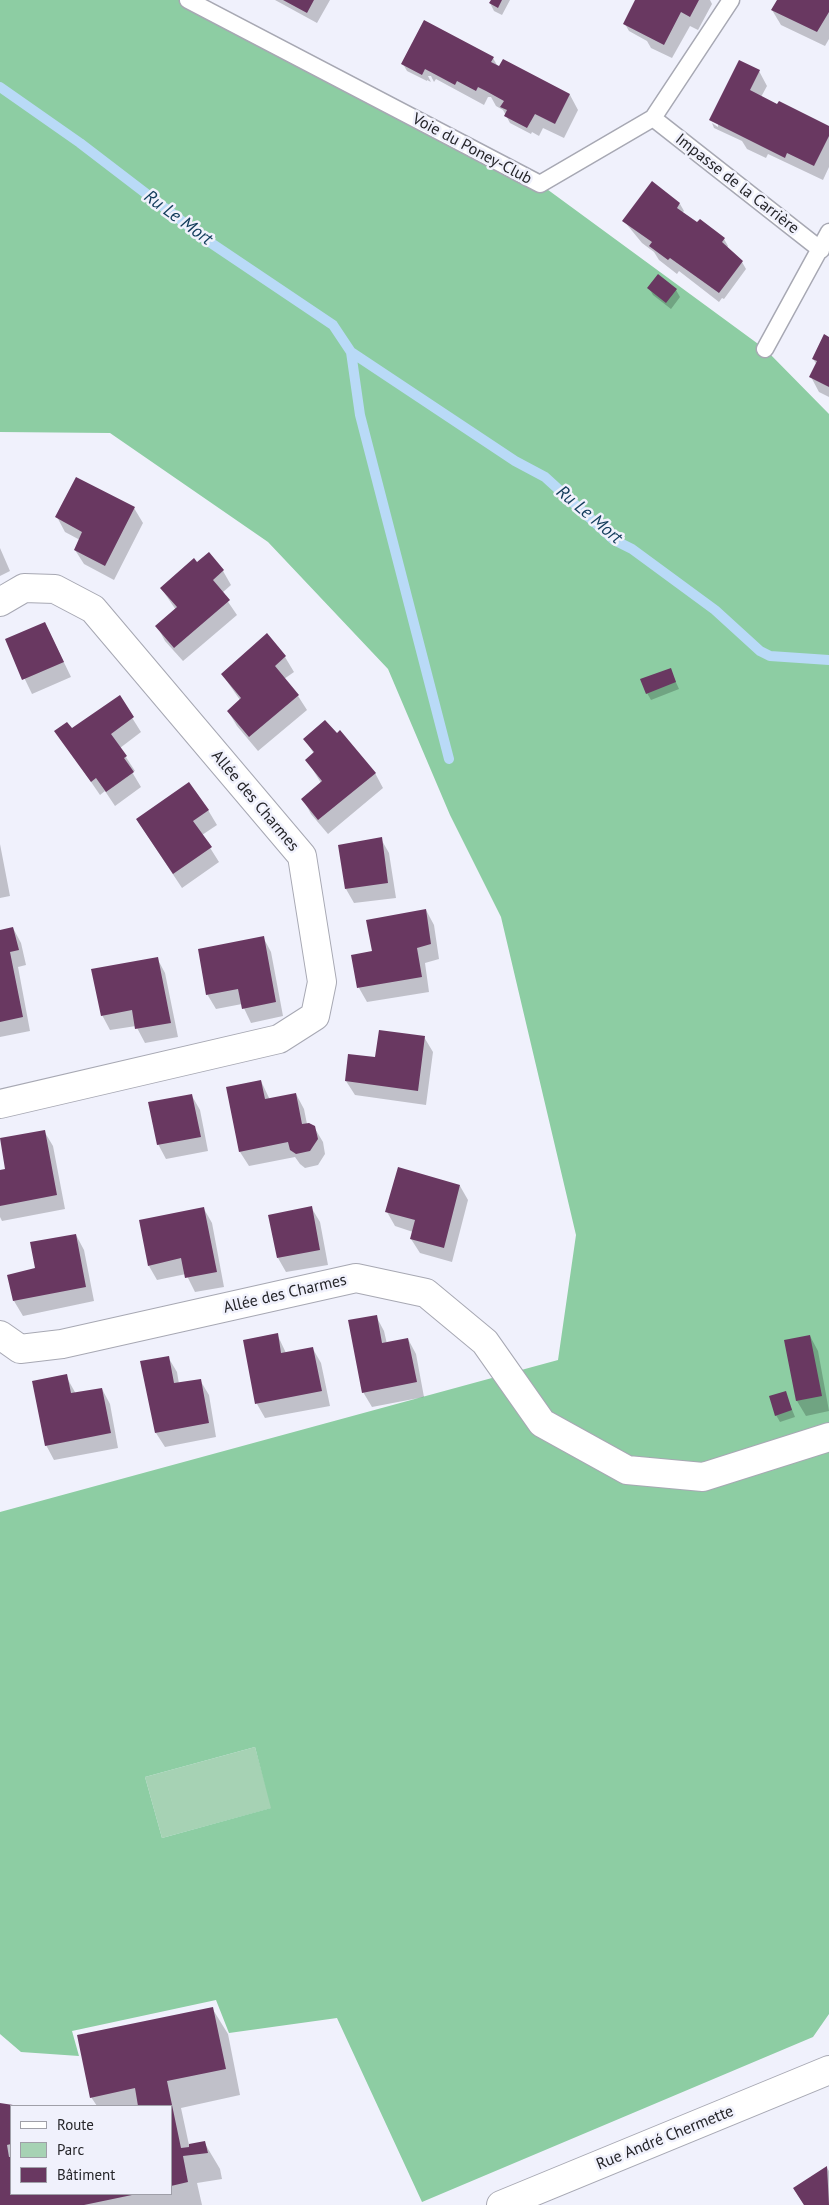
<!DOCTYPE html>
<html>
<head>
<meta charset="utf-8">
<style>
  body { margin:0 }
  #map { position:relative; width:829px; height:2205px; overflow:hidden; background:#f0f1fc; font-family:"PT Sans",sans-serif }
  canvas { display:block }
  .legend { position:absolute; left:10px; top:2105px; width:162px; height:90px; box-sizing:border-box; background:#f0f1fc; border:1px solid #9f9fa8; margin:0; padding:6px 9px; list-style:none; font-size:15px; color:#252529 }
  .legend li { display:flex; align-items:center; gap:10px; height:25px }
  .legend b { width:25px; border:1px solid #9f9fa8 }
</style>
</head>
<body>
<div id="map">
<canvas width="829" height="2205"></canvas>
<ul class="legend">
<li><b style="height:6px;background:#fff"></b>Route</li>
<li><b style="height:14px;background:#a6d2b4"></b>Parc</li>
<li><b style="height:14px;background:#693861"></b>Bâtiment</li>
</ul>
</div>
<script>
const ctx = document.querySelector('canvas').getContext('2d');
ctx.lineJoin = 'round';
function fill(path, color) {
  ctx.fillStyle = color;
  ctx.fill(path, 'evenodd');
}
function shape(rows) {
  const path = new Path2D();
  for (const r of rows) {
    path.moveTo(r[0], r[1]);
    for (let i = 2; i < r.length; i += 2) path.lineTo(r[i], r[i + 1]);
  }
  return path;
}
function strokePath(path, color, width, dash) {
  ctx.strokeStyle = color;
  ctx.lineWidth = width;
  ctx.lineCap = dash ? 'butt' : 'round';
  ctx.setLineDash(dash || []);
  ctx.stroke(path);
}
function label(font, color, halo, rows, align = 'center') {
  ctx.font = font + ' "PT Sans",sans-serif';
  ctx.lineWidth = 5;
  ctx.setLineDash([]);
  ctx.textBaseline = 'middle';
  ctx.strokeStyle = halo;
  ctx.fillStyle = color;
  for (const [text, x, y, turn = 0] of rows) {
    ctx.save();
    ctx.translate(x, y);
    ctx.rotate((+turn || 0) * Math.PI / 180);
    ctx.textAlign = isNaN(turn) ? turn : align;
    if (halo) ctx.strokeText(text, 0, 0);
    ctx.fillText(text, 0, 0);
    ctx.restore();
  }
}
fill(shape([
  [255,1747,272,1808,162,1838,145,1777]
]), '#a6d2b4');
fill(shape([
  [0,0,188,0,540,184,765,349,829,414,829,2014,813,2037,422,2202,337,2018,229,2033,216,2000,72,2031,79,2056,21,2052,0,2034,0,1512,558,1360,576,1235,501,917,450,815,388,669,268,542,110,433,0,432],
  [255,1747,271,1808,162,1838,145,1777]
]), '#8dcda3');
fill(shape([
  [275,0,330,0,317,23],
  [492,0,510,0,502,15,494,11,490,3],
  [637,0,710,0,712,4,698,30,690,26,672,58,651,48,647,41,629,31,625,24],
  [779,0,829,0,829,39,825,46,781,25,772,10],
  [493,58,498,67,570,95,578,110,564,138,543,128,539,136,532,132,531,134,510,123,503,110,496,106,491,97,488,97,484,105,436,79,434,82,431,76,428,76,431,82,427,80,427,81,407,71,403,64],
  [759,71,767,86,761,97,829,127,829,167,823,180,768,154,766,158,747,149,742,141,714,128,712,123,718,127,718,124,710,120],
  [680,204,684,211,682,213,701,228,724,239,728,246,727,248,742,262,746,269,724,299,722,298,719,302,679,271,677,274,659,260,654,252,642,243,624,221],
  [649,288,676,290,680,297,671,309,653,295],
  [829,338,829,397,819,392,811,377,817,365,813,359],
  [134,508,143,523,114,580,84,564,75,550,80,540,65,532,57,517],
  [0,548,10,571,0,576],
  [197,563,223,571,231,585,222,593,237,615,183,661,165,641,157,626,176,610,161,588],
  [45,623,71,677,32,694,6,640],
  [267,635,285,657,294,672,284,679,298,696,307,710,258,751,237,726,228,711,240,700,222,674],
  [670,669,679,689,651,700,647,693],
  [119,697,141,732,120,748,135,771,132,772,141,787,115,806,105,791,100,795,56,731,71,730],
  [305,739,375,773,383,788,328,834,311,814,303,799,321,783,307,760,314,754],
  [208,810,217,825,202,835,219,862,182,888,137,820],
  [381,839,389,853,396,898,354,903,346,889],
  [0,844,10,896,0,898],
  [426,910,434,925,439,959,425,963,429,992,367,1002,359,988,373,952],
  [13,928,21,943,26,965,18,967,30,1031,0,1037,0,931],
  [263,937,271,952,283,1016,251,1023,242,1004,216,1009,207,994],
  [157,958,165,973,178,1037,145,1043,136,1026,110,1030,102,1015],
  [424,1037,433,1052,426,1105,355,1095,346,1081,376,1058],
  [261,1081,270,1100,296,1094,304,1109,307,1124,314,1127,323,1142,325,1154,318,1165,305,1168,300,1164,295,1157,249,1166,240,1152],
  [192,1096,200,1110,208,1151,166,1159,158,1144],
  [44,1131,53,1146,65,1209,2,1221,0,1217,0,1172,7,1170],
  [460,1186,468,1200,452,1262,420,1253,411,1239,413,1232,395,1226,387,1212],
  [311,1207,320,1222,328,1265,286,1272,278,1258],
  [204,1209,212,1223,224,1287,195,1292,186,1274,157,1280,149,1266],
  [76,1235,84,1250,94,1301,23,1316,14,1301,9,1275,36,1269],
  [376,1316,384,1331,387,1344,408,1339,416,1354,424,1397,372,1407,363,1392],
  [277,1334,286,1353,313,1349,321,1363,330,1406,265,1418,257,1404],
  [810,1336,818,1351,829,1411,806,1416,797,1401,786,1341],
  [168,1357,177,1372,179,1384,200,1380,209,1395,216,1437,165,1447,156,1433],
  [66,1376,76,1394,102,1389,110,1404,118,1448,54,1460,46,1445],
  [785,1392,795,1417,780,1422,776,1415],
  [212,2008,228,2034,240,2095,181,2108,189,2145,204,2142,220,2169,222,2179,197,2183,202,2205,0,2205,0,2104,12,2106,11,2194,171,2194,171,2106,97,2106,91,2097],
  [827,2168,829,2171,829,2205,804,2205,794,2189]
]), '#0003');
strokePath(shape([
  [0,87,80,143,208,241,333,325,351,352,515,461,545,477,614,540,632,549,715,610,760,651,770,656,829,660],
  [351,352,360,415,449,759]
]), '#b9daf7', 10);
fill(shape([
  [283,0,314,0,307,13],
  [491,0,502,0,498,8,489,3],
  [635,0,699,0,690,17,681,12,664,45,623,24],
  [777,0,829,0,829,12,817,32,771,10],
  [424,20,494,57,491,62,499,66,503,59,570,94,555,124,535,114,527,128,504,116,507,110,500,107,504,101,486,91,478,87,476,91,457,81,455,85,425,69,422,75,401,64],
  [739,60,760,70,750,90,777,104,779,101,829,126,829,136,814,166,787,153,785,158,709,120],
  [652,181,680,203,677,208,697,222,700,219,725,238,722,242,743,261,719,293,670,258,668,260,649,246,652,242,622,221],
  [658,274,677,289,666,303,647,288],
  [824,334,829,337,829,387,809,377,817,361,812,359],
  [76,477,135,507,105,566,74,550,82,532,55,517],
  [209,552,224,570,213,580,230,600,174,648,155,626,177,607,160,588,194,558,197,562],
  [45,622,64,662,22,680,5,639],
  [267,633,286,656,275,666,299,695,249,737,227,711,241,698,221,674],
  [671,668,676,682,646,694,640,679],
  [120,695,134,717,111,734,127,756,124,758,134,772,106,792,96,778,91,782,54,731,67,722,72,728],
  [325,720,337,733,340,730,376,773,318,820,301,799,322,781,305,760,314,752,303,739],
  [189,782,209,810,193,821,212,847,173,874,136,819],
  [382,837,388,883,345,889,338,845],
  [426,909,431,944,417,948,422,977,357,988,351,955,372,951,366,920],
  [13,927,19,950,10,952,23,1017,0,1022,0,930],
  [264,936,276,1002,242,1009,238,989,206,995,198,949],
  [158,957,171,1023,135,1029,132,1010,101,1016,91,969],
  [379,1030,425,1036,418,1091,345,1081,348,1054,375,1057],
  [261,1080,265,1099,296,1093,302,1124,309,1123,315,1126,318,1139,310,1151,296,1154,290,1150,288,1142,239,1152,226,1087],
  [192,1094,201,1137,157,1145,148,1102],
  [45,1130,57,1195,0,1206,0,1170,5,1169,0,1138],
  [398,1167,460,1185,444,1248,410,1239,415,1220,385,1212],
  [312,1206,320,1250,277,1258,268,1215],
  [204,1207,217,1272,185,1278,181,1258,148,1266,139,1220],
  [76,1234,86,1287,13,1301,7,1275,35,1268,30,1242],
  [377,1315,382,1343,408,1338,417,1382,362,1393,348,1320],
  [278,1333,281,1353,313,1347,322,1391,255,1404,243,1340],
  [810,1335,822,1396,796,1401,784,1340],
  [169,1356,174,1383,201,1379,209,1423,155,1433,140,1361],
  [67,1374,71,1393,102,1388,111,1433,45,1446,32,1381],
  [786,1391,792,1410,775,1416,769,1396],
  [213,2007,226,2069,167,2081,181,2148,189,2147,189,2144,205,2141,208,2153,183,2156,188,2182,171,2186,171,2106,138,2106,135,2088,90,2098,77,2035],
  [0,2103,13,2105,13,2106,11,2106,11,2144,7,2145,9,2157,11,2157,11,2194,132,2195,84,2205,0,2205],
  [827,2166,829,2205,804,2205,793,2188]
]), '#693861');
const service = shape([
  [188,0,540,184,653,118,731,0],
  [653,118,821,250],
  [765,349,829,232]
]);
const minor = shape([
  [0,602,24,588,55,589,93,609,302,856,322,982,315,1016,279,1039,0,1104],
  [0,1335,20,1349,62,1344,356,1278,426,1293,485,1342,542,1423,627,1470,703,1477,829,1437],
  [501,2205,829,2070]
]);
strokePath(service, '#a7a8b3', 19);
strokePath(minor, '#a7a8b3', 30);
strokePath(service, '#fff', 16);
strokePath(minor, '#fff', 28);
label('16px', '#252529', '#f0f1fc', [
  ["Voie du Poney-Club",472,149,28],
  ["Impasse de la Carrière",737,184,38],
  ["Allée des Charmes",255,801,50],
  ["Allée des Charmes",285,1294,-13],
  ["Rue André Chermette",665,2138,-22]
]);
label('italic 18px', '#113b5a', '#f0f1fc', [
  ["Ru Le Mort",178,218,36],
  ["Ru Le Mort",589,515,40]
]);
</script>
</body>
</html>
